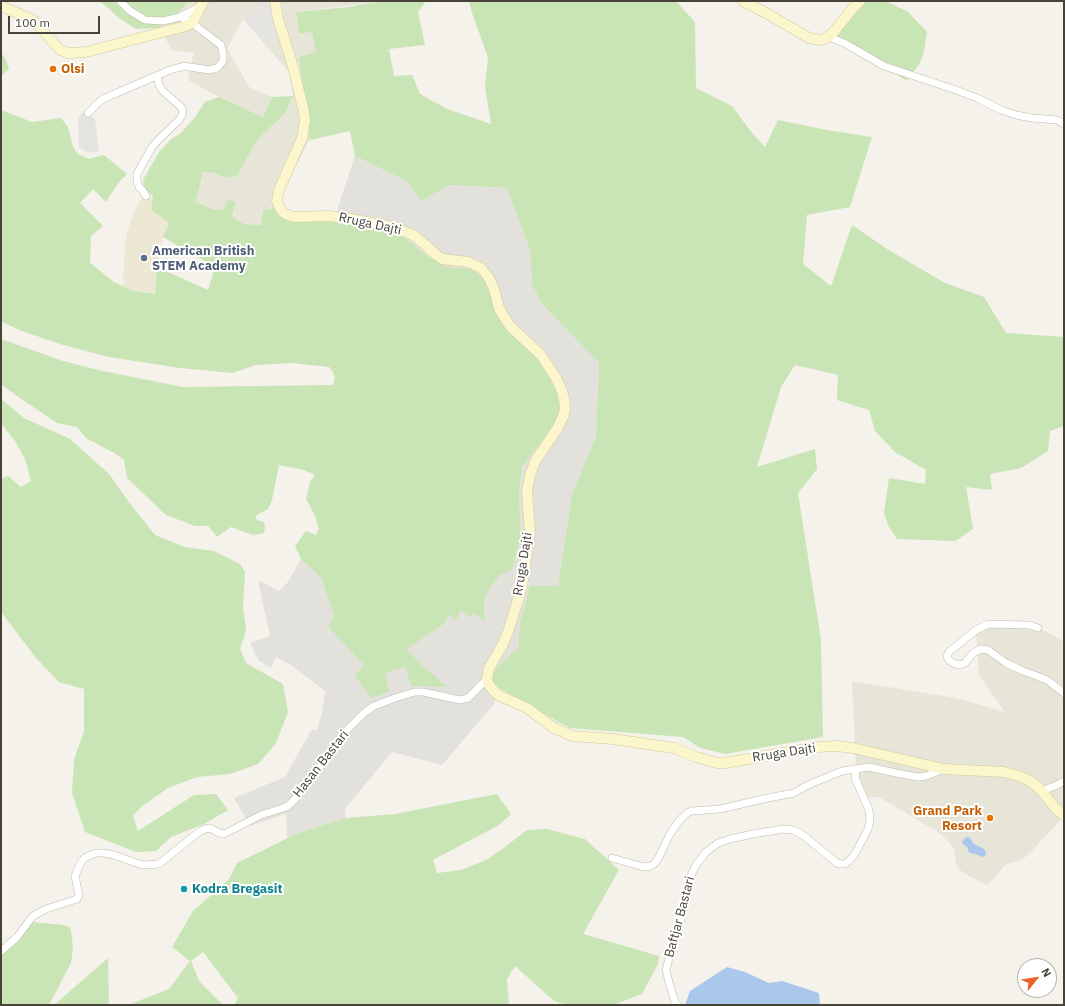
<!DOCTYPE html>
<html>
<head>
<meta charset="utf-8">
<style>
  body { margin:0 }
  #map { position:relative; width:1065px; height:1006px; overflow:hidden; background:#f4f2ea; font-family:"IBM Plex Sans",sans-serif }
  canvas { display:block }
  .frame { position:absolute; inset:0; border:2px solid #474338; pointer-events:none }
  .north { position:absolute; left:1017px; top:958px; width:40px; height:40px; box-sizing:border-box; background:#fff; border:1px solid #b5b4af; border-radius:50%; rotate:60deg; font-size:11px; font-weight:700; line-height:16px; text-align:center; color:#474338 }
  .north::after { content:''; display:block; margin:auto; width:14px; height:18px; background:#ec6228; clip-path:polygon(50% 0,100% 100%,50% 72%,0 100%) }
  .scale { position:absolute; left:8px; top:16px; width:92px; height:18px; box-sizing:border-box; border:2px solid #474338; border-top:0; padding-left:5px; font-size:12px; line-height:14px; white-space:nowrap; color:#474338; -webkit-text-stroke:3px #fff; paint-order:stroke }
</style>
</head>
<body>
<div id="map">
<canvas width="1065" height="1006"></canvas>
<div class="frame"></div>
<div class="north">N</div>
<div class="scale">100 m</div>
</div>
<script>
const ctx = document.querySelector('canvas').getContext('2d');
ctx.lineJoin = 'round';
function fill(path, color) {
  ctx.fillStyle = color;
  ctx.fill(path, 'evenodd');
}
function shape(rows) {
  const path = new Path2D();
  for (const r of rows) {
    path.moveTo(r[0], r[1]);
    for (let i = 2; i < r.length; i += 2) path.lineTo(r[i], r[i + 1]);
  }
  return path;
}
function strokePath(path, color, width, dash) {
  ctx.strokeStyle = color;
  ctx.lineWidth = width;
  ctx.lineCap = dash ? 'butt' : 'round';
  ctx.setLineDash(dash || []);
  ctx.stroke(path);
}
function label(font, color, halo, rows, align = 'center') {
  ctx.font = font + ' "IBM Plex Sans",sans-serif';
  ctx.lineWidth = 4;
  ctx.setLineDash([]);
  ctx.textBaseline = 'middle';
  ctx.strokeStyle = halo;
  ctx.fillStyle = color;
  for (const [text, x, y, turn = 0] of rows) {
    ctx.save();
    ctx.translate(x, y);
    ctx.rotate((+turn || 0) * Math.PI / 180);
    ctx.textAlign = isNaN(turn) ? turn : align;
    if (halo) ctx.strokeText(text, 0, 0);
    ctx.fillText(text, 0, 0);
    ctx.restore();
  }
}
fill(shape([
  [188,1,377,1,377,2,296,12,299,34,312,32,316,52,299,57,311,137,274,208,263,210,261,225,244,224,232,216,236,202,224,209,215,210,196,202,203,171,215,173,226,178,238,175,255,143,264,133,284,115,293,96,289,72,243,19,227,49,249,87,272,97,263,117,219,97,188,80,194,52,172,51,160,28,179,12],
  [988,624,1038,628,1064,641,1064,816,1030,853,1022,860,1010,863,1003,867,997,876,987,885,967,875,960,870,956,863,954,848,941,834,879,797,863,797,856,769,852,681,956,698,1005,712,979,675,976,630]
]), '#e7e5d8');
fill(shape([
  [355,156,406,181,421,200,449,185,507,188,530,250,532,285,543,305,599,363,596,436,572,494,558,586,520,624,518,648,500,664,492,675,495,703,442,765,392,752,345,809,346,818,298,833,287,838,286,814,250,826,234,798,285,777,312,729,317,730,322,713,325,691,291,665,276,657,271,668,258,660,250,643,270,636,258,580,279,591,288,582,301,559,321,578,334,615,328,627,364,665,385,673,406,667,422,665,407,649,444,624,450,616,456,621,461,610,470,617,474,614,485,621,484,600,488,591,500,575,521,536,519,489,523,466,538,446,553,429,560,404,556,391,545,369,506,324,463,268,447,267,429,257,402,236,337,221,338,207]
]), '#e3e1db');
fill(shape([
  [143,196,153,198,151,210,169,223,163,237,157,267,155,294,131,290,123,286,125,243,129,226,135,210]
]), '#ece8d4');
fill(shape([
  [100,1,188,1,179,12,160,28,136,29,119,18],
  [377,1,426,1,418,12,425,45,389,49,394,76,412,75,420,94,447,109,491,124,485,87,488,57,472,13,469,1,676,1,695,22,696,88,732,106,752,133,765,147,778,120,827,130,872,137,850,207,807,215,803,264,831,286,852,225,887,249,945,283,984,297,1006,333,1064,337,1064,426,1050,431,1048,451,1021,468,990,474,992,490,966,487,973,529,955,541,897,539,888,525,884,513,889,478,925,484,926,470,895,452,875,431,869,410,837,400,838,375,795,365,781,387,757,467,815,449,817,469,798,493,821,640,823,737,725,754,700,748,683,737,569,728,511,695,499,688,493,682,492,675,500,664,518,648,520,624,530,586,558,586,572,494,596,436,599,363,543,305,538,296,532,285,530,250,507,188,449,185,421,201,406,181,355,156,350,131,310,140,299,57,316,52,312,32,299,34,296,12,348,7,377,2],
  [876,1,886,1,908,12,927,32,924,51,922,58,918,66,907,81,835,37,859,6,867,2],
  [1,52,6,60,9,69,1,76],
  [293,96,284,115,264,133,255,143,238,175,226,178,215,173,203,172,196,202,215,210,224,209,228,200,236,202,232,216,244,224,261,225,263,210,274,208,291,222,350,221,371,225,402,236,429,257,447,267,463,268,473,270,485,281,506,324,538,359,545,369,556,391,560,404,560,414,553,429,538,446,523,466,519,489,521,536,512,569,500,575,488,591,484,600,485,621,474,614,470,617,461,610,456,621,449,616,444,624,407,649,422,665,447,687,411,686,406,667,385,673,389,692,371,698,355,675,364,665,328,627,334,615,321,578,301,559,295,546,306,531,316,535,319,529,315,516,306,499,310,482,315,475,304,470,279,465,272,500,268,509,255,516,257,520,264,522,265,527,264,533,253,535,231,527,217,537,208,526,195,526,166,515,127,478,124,460,116,454,86,438,77,427,57,423,14,394,1,384,1,339,63,361,98,370,183,387,333,385,335,378,333,372,329,367,292,363,256,365,232,373,180,368,109,357,63,345,19,330,1,321,1,110,32,122,61,118,68,127,73,147,78,154,89,159,104,155,127,174,119,182,106,202,93,189,80,203,103,226,91,236,90,263,114,282,131,290,155,294,157,267,208,290,215,267,163,237,169,223,151,210,153,196,144,189,143,180,159,152,171,139,181,133,195,117,205,102,219,97,263,117,272,97],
  [1,399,24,418,70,439,109,474,131,505,155,535,185,547,214,551,240,564,245,572,243,606,246,631,240,649,246,663,283,684,288,712,276,743,258,764,230,774,197,777,168,788,141,807,133,816,138,831,194,795,216,794,228,810,204,824,171,837,156,851,136,852,85,832,72,793,74,760,84,731,84,689,59,682,36,658,1,612,1,479,8,476,21,487,31,481,25,459,15,441,1,423],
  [497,794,511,814,499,825,433,860,437,873,461,870,486,860,501,850,527,830,547,829,585,839,619,870,583,934,659,956,658,964,642,994,613,1005,567,1005,554,1001,515,966,507,979,509,1005,234,1005,238,998,203,952,191,961,199,981,223,1005,132,1005,131,1004,169,989,190,961,172,947,193,911,229,879,237,863,298,833,346,818,395,814],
  [32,922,63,925,69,927,71,930,73,948,71,963,49,1005,1,1005,1,955,10,948],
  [108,958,109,1005,54,1005]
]), '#c9e5b5');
fill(shape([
  [261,1,272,1,274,18,277,35,264,43,243,19,258,9],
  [84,111,88,113,95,119,99,152,86,152,79,147,78,119]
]), '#e5e4e1');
fill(shape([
  [967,837,970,838,974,844,984,849,986,853,985,856,982,857,976,854,970,853,968,851,968,848,963,844,962,842,965,838],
  [727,967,745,972,769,983,782,981,819,993,820,1005,685,1005,690,991]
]), '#aac8ec');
const street = shape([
  [120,1,129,10,145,20,163,21,180,17,200,7],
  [829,37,846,44,884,66,956,90,977,98,1001,110,1016,115,1032,118,1057,120,1064,124],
  [88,113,99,102,105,98,170,70,184,66,209,70,217,68,220,65,223,61,223,53,221,45,197,27,193,22,180,17],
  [146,196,143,191,139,187,137,180,137,174,152,147,159,139,179,120,182,115,183,111,181,107,163,91,159,85,157,76],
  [1038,628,1029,625,988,624,976,630,949,652,947,656,948,659,950,661,955,664,960,665,965,663,973,653,981,649,988,650,1006,663,1023,671,1037,676,1047,680,1064,693],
  [1042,791,1057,785,1064,781],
  [612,858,640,866,647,867,651,866,655,863,659,857,669,836,676,825,681,819,687,813,692,811,720,809,763,799,794,793,808,785,842,771,856,769],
  [1,951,17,937,33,916,46,909,77,899,79,895,75,876,81,862,86,857,96,853,104,853,114,855,139,864,144,865,159,864,200,831,203,830,208,828,212,829,219,833,224,834,261,815,283,808,288,806,294,800,309,782,331,752,343,734,365,712,374,706,398,697,415,692,423,692,460,700,468,698,487,679],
  [678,1005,675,1002,670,986,666,970,670,954,678,932,692,873,696,865,706,852,718,843,730,839,753,834,783,829,793,830,803,835,837,863,841,864,845,864,849,861,855,854,868,829,870,820,869,810,855,778,856,769,869,767,896,773,918,777,926,776,944,769]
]);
const secondary = shape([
  [275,1,278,19,292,63,304,112,305,121,302,138,279,190,278,195,277,201,281,210,284,213,290,216,296,217,328,216,346,218,392,227,413,235,422,242,435,254,442,259,468,262,481,268,489,278,494,289,499,308,504,317,510,326,541,355,556,378,562,391,564,399,565,409,563,417,557,429,536,460,530,475,527,492,530,531,522,587,508,632,502,646,489,668,487,679,489,685,493,690,498,695,527,708,554,728,572,736,613,739,674,748,696,757,717,763,725,763,817,747,836,746,853,748,944,769,1004,772,1019,776,1032,782,1042,791,1055,808,1064,815],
  [743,1,766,13,809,38,820,40,824,39,832,34,853,8,860,1],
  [1,6,33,20,38,25,59,49,67,53,72,53,86,52,186,26,193,22,197,14,204,1]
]);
strokePath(street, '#bfbbad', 8);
strokePath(secondary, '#d0ca9c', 11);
strokePath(street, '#fff', 7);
strokePath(secondary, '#fbf6cc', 10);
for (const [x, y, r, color] of [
  [53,69,4,"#e8710a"],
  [144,258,4,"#5c6f8a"],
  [990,818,4,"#e8710a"],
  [184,889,4,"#0f9aa8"]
]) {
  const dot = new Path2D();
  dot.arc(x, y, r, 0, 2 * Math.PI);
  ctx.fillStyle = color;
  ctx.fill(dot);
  strokePath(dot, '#fff', 1.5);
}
label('bold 13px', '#c56008', '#fff', [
  ["Olsi",61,69],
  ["Grand Park",982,811,"right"],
  ["Resort",982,826,"right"]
], 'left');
label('13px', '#474338', '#fff', [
  ["Rruga Dajti",370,224,12],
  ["Rruga Dajti",523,564,-81],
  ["Rruga Dajti",784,753,-9],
  ["Hasan Bastari",321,764,-52],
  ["Baftjar Bastari",680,917,-75]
]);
label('bold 13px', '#4e5e75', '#fff', [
  ["American British",152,251],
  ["STEM Academy",152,266]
], 'left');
label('bold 13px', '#0d838f', '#fff', [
  ["Kodra Bregasit",192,889]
], 'left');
</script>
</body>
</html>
